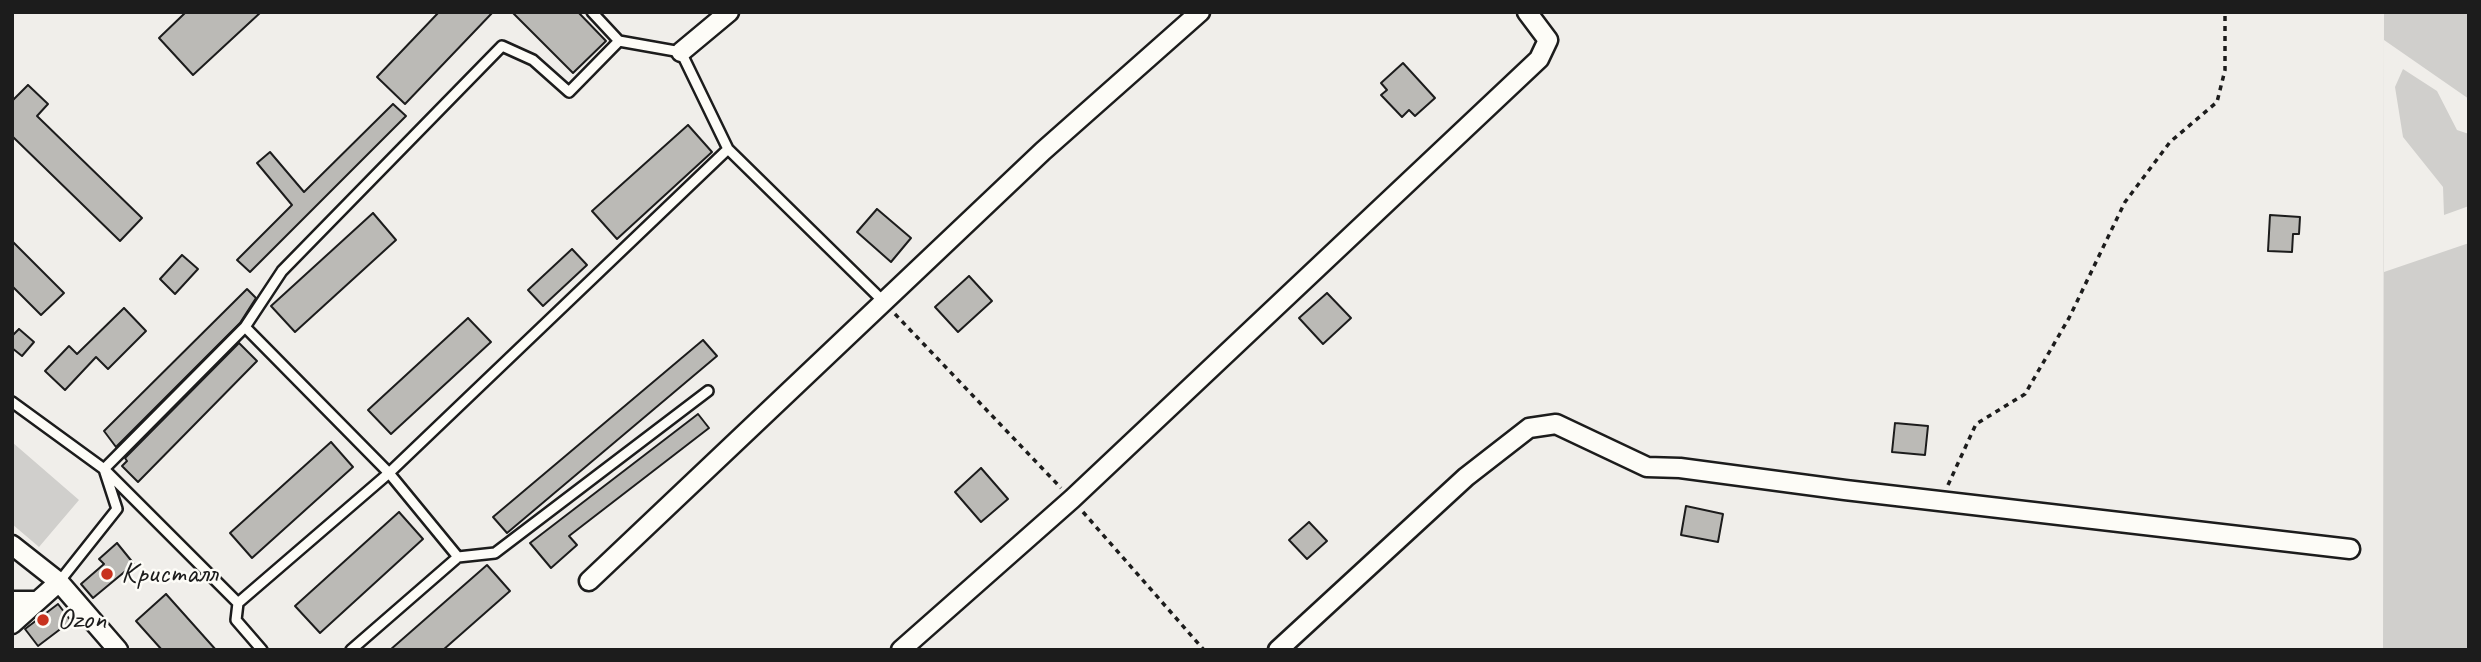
<!DOCTYPE html>
<html>
<head>
<meta charset="utf-8">
<style>
  body { margin:0 }
  #map { position:relative; width:2481px; height:662px; overflow:hidden; background:#f0eeea; font-family:Caveat,sans-serif }
  canvas { display:block }
  .frame { position:absolute; inset:0; border:14px solid #1c1c1c; pointer-events:none }
</style>
</head>
<body>
<div id="map">
<canvas width="2481" height="662"></canvas>
<div class="frame"></div>
</div>
<script>
const ctx = document.querySelector('canvas').getContext('2d');
ctx.lineJoin = 'round';
function fill(path, color) {
  ctx.fillStyle = color;
  ctx.fill(path, 'evenodd');
}
function shape(rows) {
  const path = new Path2D();
  for (const r of rows) {
    path.moveTo(r[0], r[1]);
    for (let i = 2; i < r.length; i += 2) path.lineTo(r[i], r[i + 1]);
  }
  return path;
}
function strokePath(path, color, width, dash) {
  ctx.strokeStyle = color;
  ctx.lineWidth = width;
  ctx.lineCap = dash ? 'butt' : 'round';
  ctx.setLineDash(dash || []);
  ctx.stroke(path);
}
function label(font, color, halo, rows, align = 'center') {
  ctx.font = font + ' Caveat,sans-serif';
  ctx.lineWidth = 5;
  ctx.setLineDash([]);
  ctx.textBaseline = 'middle';
  ctx.strokeStyle = halo;
  ctx.fillStyle = color;
  for (const [text, x, y, turn = 0] of rows) {
    ctx.save();
    ctx.translate(x, y);
    ctx.rotate((+turn || 0) * Math.PI / 180);
    ctx.textAlign = isNaN(turn) ? turn : align;
    if (halo) ctx.strokeText(text, 0, 0);
    ctx.fillText(text, 0, 0);
    ctx.restore();
  }
}
fill(shape([
  [2384,12,2469,12,2469,99,2384,40,2384,272,2469,243,2469,650,2383,650],
  [2403,69,2437,91,2457,130,2469,134,2469,206,2444,215,2443,187,2403,137,2395,87],
  [12,442,79,500,39,547,12,524]
]), '#d0cfcc');
const building = shape([
  [186,12,261,12,193,75,159,38,186,12],
  [439,12,493,12,405,104,377,77,439,12],
  [512,12,578,12,606,41,573,73,512,12],
  [1403,63,1435,98,1415,116,1409,110,1402,117,1381,95,1387,90,1381,83,1403,63],
  [28,85,48,104,37,116,142,218,120,241,12,136,12,101,28,85],
  [393,104,406,116,250,272,237,260,292,205,257,163,270,152,304,192,393,104],
  [688,125,712,152,617,239,592,211,688,125],
  [877,209,911,238,891,262,857,232,877,209],
  [373,213,396,240,295,332,271,306,373,213],
  [2270,215,2300,217,2299,234,2293,234,2292,252,2268,251,2270,215],
  [12,241,64,293,41,315,12,286,12,241],
  [572,249,587,265,543,306,528,290,572,249],
  [182,255,198,269,175,294,160,279,182,255],
  [969,276,992,301,958,332,935,307,969,276],
  [247,289,256,298,240,323,116,447,104,431,247,289],
  [1327,293,1351,318,1323,344,1299,318,1327,293],
  [124,308,146,331,108,369,96,357,65,390,45,371,69,346,77,354,124,308],
  [468,318,491,342,391,434,368,410,468,318],
  [19,329,34,342,22,356,12,348,12,336,19,329],
  [703,340,717,356,507,533,493,517,703,340],
  [239,343,257,361,138,482,122,466,127,461,125,458,239,343],
  [698,414,709,428,569,536,577,545,551,568,530,543,698,414],
  [1895,423,1928,426,1925,455,1892,452,1895,423],
  [331,442,353,467,252,558,230,533,331,442],
  [981,468,1008,499,981,522,955,492,981,468],
  [1686,506,1723,514,1718,542,1681,535,1686,506],
  [399,512,423,539,320,633,295,606,399,512],
  [1309,522,1327,541,1307,559,1289,540,1309,522],
  [117,543,134,564,93,598,81,584,104,564,99,559,117,543],
  [487,565,510,591,443,650,390,650,487,565],
  [166,594,216,650,162,650,136,621,166,594],
  [58,604,71,621,38,646,25,629,58,604]
]);
fill(building, '#bbbab6');
strokePath(building, '#1c1c1c', 2);
const service = shape([
  [592,12,619,41],
  [728,149,884,302],
  [245,327,389,473,458,557,495,553,708,391],
  [12,402,104,469,238,603,389,473,728,149,681,52,619,41,569,92,533,60,502,46,282,271,245,327,104,469,117,509,59,582],
  [238,603,236,620,262,650],
  [351,650,458,557]
]);
const minor = shape([
  [681,52,729,12],
  [12,545,59,582,118,650],
  [589,581,1043,151,1200,12],
  [12,601,37,601],
  [12,624,59,582],
  [901,650,1072,499,1539,59,1548,40,1527,12],
  [1278,650,1466,477,1529,428,1556,424,1647,467,1680,468,1845,490,2350,549]
]);
strokePath(service, '#1c1c1c', 14);
strokePath(minor, '#1c1c1c', 23);
strokePath(shape([
  [895,314,1061,488],
  [1948,485,1976,424,2025,394,2069,318,2125,202,2170,142,2217,102,2225,70,2225,12],
  [1083,512,1204,650]
]), '#1c1c1c', 3.5, [5, 5]);
strokePath(service, '#fdfcf7', 9);
strokePath(minor, '#fdfcf7', 18);
for (const [x, y, r, color] of [
  [107,574,7,"#c8321e"],
  [43,620,7,"#c8321e"]
]) {
  const dot = new Path2D();
  dot.arc(x, y, r, 0, 2 * Math.PI);
  ctx.fillStyle = color;
  ctx.fill(dot);
  strokePath(dot, '#fdfcf7', 2.5);
}
label('30px', '#1c1c1c', '#fdfcf7', [
  ["Кристалл",121,574],
  ["Ozon",57,620]
], 'left');
</script>
</body>
</html>
